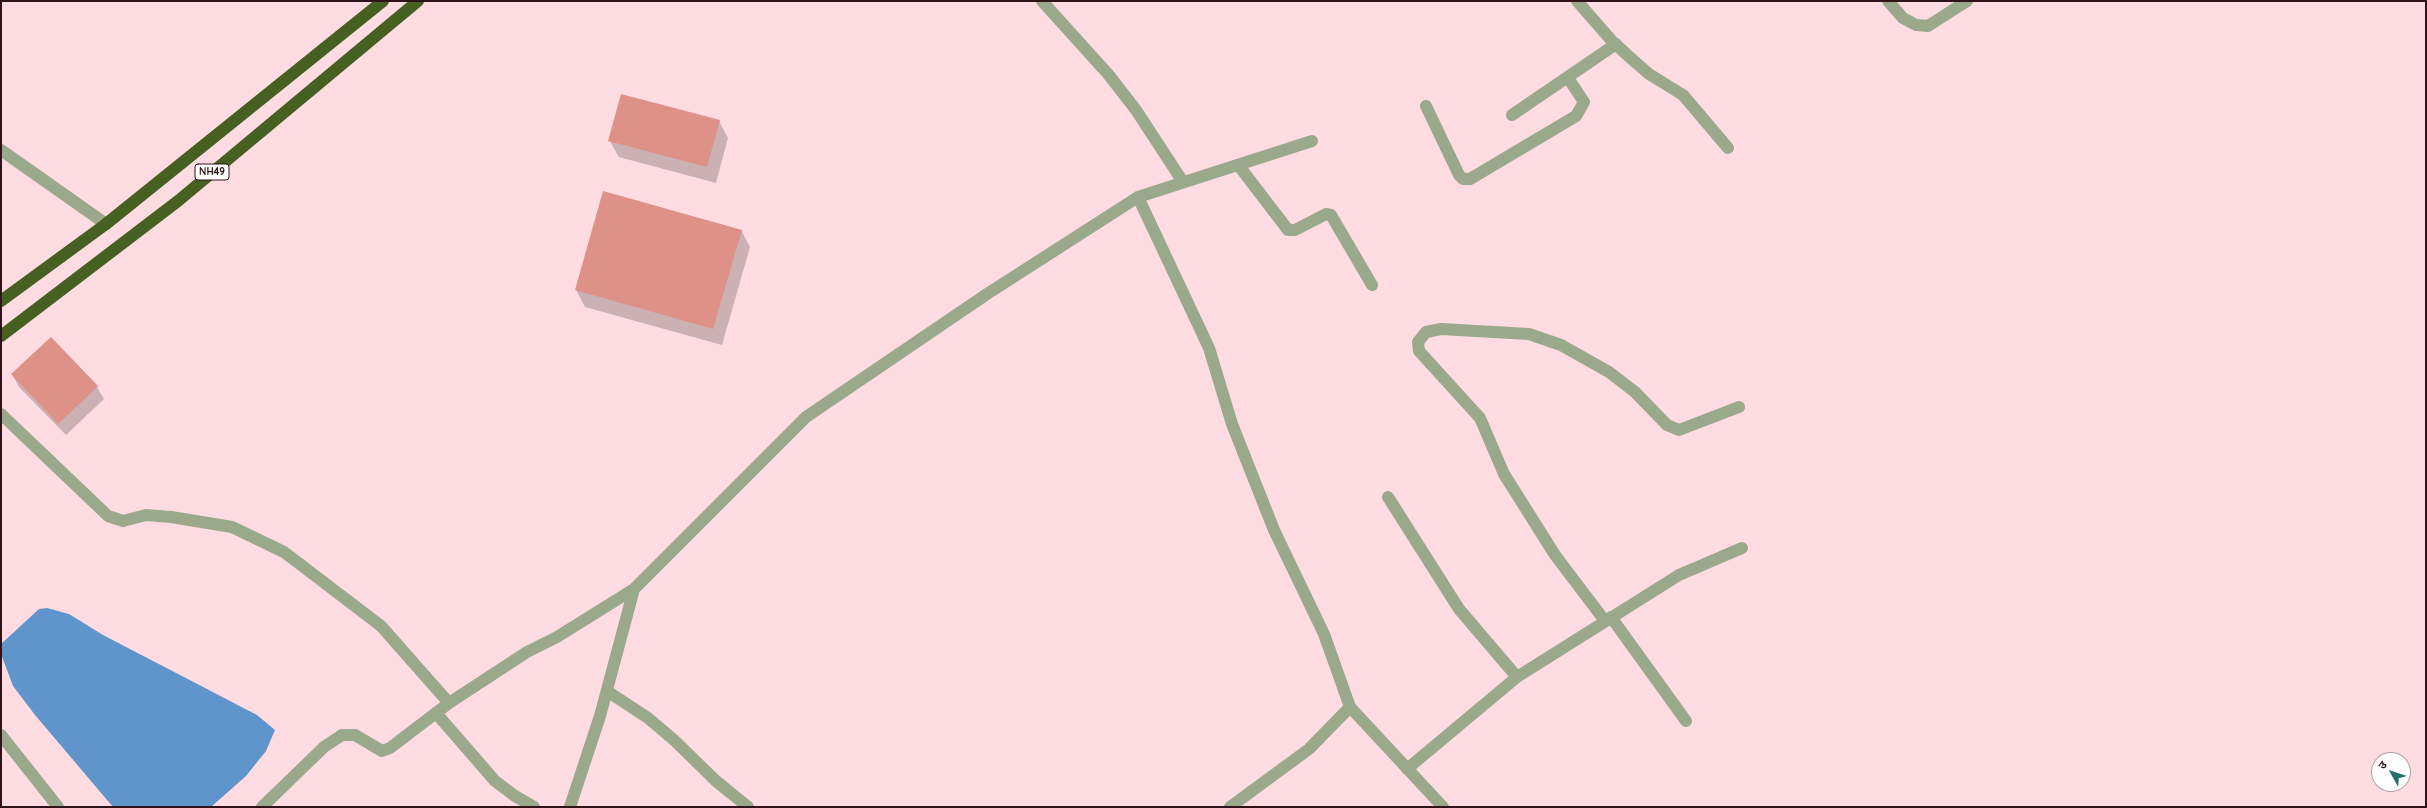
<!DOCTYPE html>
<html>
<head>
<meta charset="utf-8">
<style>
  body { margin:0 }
  #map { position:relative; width:2427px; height:808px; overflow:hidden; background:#fedce1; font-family:Quicksand,"Noto Sans Devanagari",sans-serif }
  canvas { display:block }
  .frame { position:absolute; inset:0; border:2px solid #301319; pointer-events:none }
  .north { position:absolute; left:2371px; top:752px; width:40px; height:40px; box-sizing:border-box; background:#fff; border:1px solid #aca1a3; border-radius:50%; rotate:309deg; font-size:11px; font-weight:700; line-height:16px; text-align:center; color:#301319 }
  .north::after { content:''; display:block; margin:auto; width:14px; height:18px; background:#256f6a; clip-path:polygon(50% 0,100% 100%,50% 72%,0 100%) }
</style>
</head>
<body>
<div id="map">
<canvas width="2427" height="808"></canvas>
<div class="frame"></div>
<div class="north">उ</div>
</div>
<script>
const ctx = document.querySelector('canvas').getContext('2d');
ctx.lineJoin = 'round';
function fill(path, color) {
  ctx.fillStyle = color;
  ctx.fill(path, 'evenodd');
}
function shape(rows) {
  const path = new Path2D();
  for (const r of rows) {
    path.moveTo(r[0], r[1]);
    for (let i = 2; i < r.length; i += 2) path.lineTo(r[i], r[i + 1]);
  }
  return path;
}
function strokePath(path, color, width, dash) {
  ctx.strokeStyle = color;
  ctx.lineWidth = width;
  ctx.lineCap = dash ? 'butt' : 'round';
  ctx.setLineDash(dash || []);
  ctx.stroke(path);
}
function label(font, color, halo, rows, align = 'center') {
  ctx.font = font + ' Quicksand,sans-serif';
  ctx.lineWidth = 3;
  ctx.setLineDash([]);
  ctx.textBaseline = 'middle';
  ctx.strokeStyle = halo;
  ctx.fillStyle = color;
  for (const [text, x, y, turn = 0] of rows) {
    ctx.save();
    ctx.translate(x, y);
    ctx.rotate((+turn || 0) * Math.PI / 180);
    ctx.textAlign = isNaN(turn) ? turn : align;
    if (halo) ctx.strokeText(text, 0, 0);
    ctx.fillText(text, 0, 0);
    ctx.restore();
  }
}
fill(shape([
  [47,608,69,614,103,635,257,715,275,730,266,751,246,776,211,807,113,807,35,715,13,686,1,654,1,644,39,609]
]), '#5f95ca');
fill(shape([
  [719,121,728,138,716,183,619,157,609,140],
  [604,192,741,230,750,247,722,345,585,307,576,290],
  [51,338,97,387,104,399,66,435,19,387,12,374]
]), '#0003');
fill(shape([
  [621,94,720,120,707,167,608,141],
  [603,191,742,230,713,329,575,290],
  [51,337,98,386,58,424,11,374]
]), '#de9186');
strokePath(shape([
  [1042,1,1108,74,1136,110,1183,182],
  [1577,1,1612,41,1634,61,1649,74,1683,95,1728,148],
  [1888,1,1903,18,1916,25,1928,26,1967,1],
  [1426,106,1459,175,1463,179,1470,179,1576,116,1584,102,1568,78],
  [1512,115,1616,44],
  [1,150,106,224],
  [1239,166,1288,230,1295,230,1326,214,1331,215,1372,285],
  [1138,197,1209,348,1232,424,1274,530,1324,634,1350,707,1443,807],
  [1,414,108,516,123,521,146,515,171,517,232,527,284,552,381,626,449,703],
  [1388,497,1459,609,1517,677],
  [1611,617,1686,721],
  [1605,621,1555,555,1504,474,1480,418,1419,351,1418,342,1426,332,1441,329,1529,334,1561,345,1609,372,1635,392,1667,425,1679,430,1739,407],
  [607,691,648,718,674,740,716,781,748,807],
  [436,713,495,781,515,796,534,807],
  [1,735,58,807],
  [1407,769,1517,677,1679,575,1742,548],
  [262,807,324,747,342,735,355,735,382,751,390,748,449,703,527,652,557,637,634,589,806,417,987,294,1138,197,1312,141],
  [570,807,600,716,634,589],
  [1230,807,1309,749,1350,707]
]), '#9aa88c', 12);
strokePath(shape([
  [1,301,106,224,383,1],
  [1,336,178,201,418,1]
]), '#466021', 12);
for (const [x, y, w] of [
  [212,172,34]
]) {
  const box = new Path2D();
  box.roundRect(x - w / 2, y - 8, w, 16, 3);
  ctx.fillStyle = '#fff';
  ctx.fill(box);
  strokePath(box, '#301319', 1);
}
label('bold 10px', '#301319', null, [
  ["NH49",212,172]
]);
</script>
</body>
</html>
